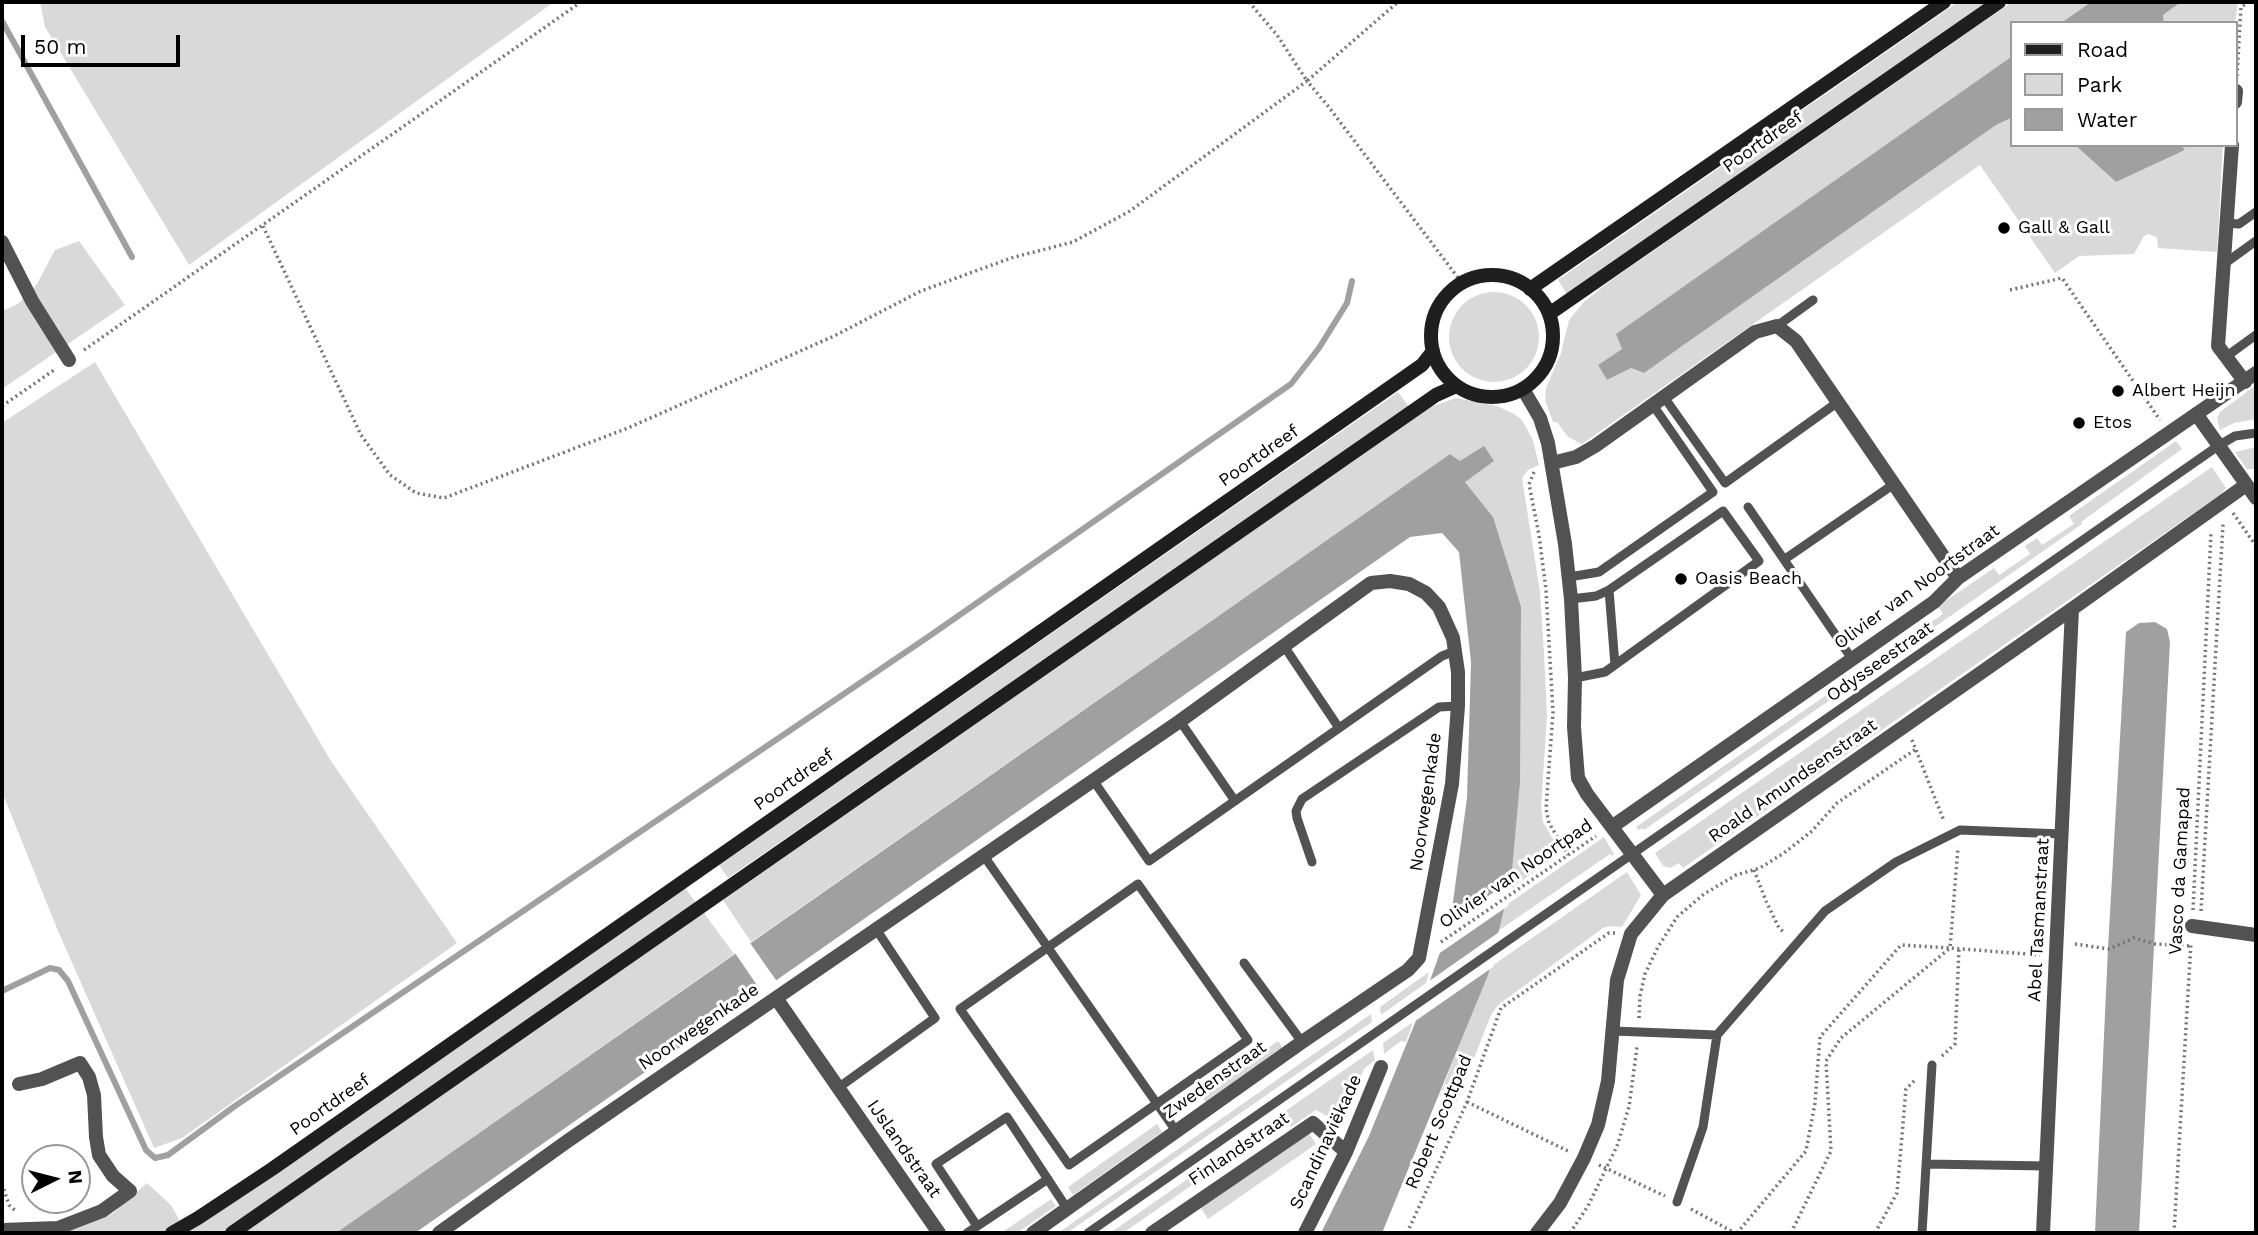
<!DOCTYPE html>
<html>
<head>
<meta charset="utf-8">
<style>
  body { margin:0 }
  #map { position:relative; width:2258px; height:1235px; overflow:hidden; background:#fff; font-family:"Work Sans",sans-serif }
  canvas { display:block }
  .frame { position:absolute; inset:0; border:4px solid #000; pointer-events:none }
  .legend { position:absolute; left:2010px; top:21px; width:228px; height:126px; box-sizing:border-box; background:#fff; border:2px solid #999; margin:0; padding:9px 12px; list-style:none; font-size:21px; color:#000 }
  .legend li { display:flex; align-items:center; gap:14px; height:35px }
  .legend b { width:35px; border:2px solid #999 }
  .north { position:absolute; left:21px; top:1144px; width:70px; height:70px; box-sizing:border-box; background:#fff; border:2px solid #999; border-radius:50%; rotate:84deg; font-size:19px; font-weight:700; line-height:28px; text-align:center; color:#000 }
  .north::after { content:''; display:block; margin:auto; width:24px; height:32px; background:#000; clip-path:polygon(50% 0,100% 100%,50% 72%,0 100%) }
  .scale { position:absolute; left:21px; top:35px; width:159px; height:32px; box-sizing:border-box; border:4px solid #000; border-top:0; padding-left:9px; font-size:21px; line-height:24px; white-space:nowrap; color:#000; -webkit-text-stroke:5px #fff; paint-order:stroke }
</style>
</head>
<body>
<div id="map">
<canvas width="2258" height="1235"></canvas>
<div class="frame"></div>
<ul class="legend">
<li><b style="height:9px;background:#1f1f1f"></b>Road</li>
<li><b style="height:19px;background:#d9d9d9"></b>Park</li>
<li><b style="height:19px;background:#a0a0a0"></b>Water</li>
</ul>
<div class="north">N</div>
<div class="scale">50 m</div>
</div>
<script>
const ctx = document.querySelector('canvas').getContext('2d');
ctx.lineJoin = 'round';
function fill(path, color) {
  ctx.fillStyle = color;
  ctx.fill(path, 'evenodd');
}
function shape(rows) {
  const path = new Path2D();
  for (const r of rows) {
    if (r.length === 3) {
      path.moveTo(r[0] + r[2], r[1]);
      path.arc(r[0], r[1], r[2], 0, 2 * Math.PI);
      continue;
    }
    path.moveTo(r[0], r[1]);
    for (let i = 2; i < r.length; i += 2) path.lineTo(r[i], r[i + 1]);
  }
  return path;
}
function strokePath(path, color, width, dash) {
  ctx.strokeStyle = color;
  ctx.lineWidth = width;
  ctx.lineCap = dash ? 'butt' : 'round';
  ctx.setLineDash(dash || []);
  ctx.stroke(path);
}
function label(font, color, halo, rows, align = 'center') {
  ctx.font = font + ' "Work Sans",sans-serif';
  ctx.lineWidth = 6;
  ctx.setLineDash([]);
  ctx.textBaseline = 'middle';
  ctx.strokeStyle = halo;
  ctx.fillStyle = color;
  for (const [text, x, y, turn = 0] of rows) {
    ctx.save();
    ctx.translate(x, y);
    ctx.rotate((+turn || 0) * Math.PI / 180);
    ctx.textAlign = isNaN(turn) ? turn : align;
    if (halo) ctx.strokeText(text, 0, 0);
    ctx.fillText(text, 0, 0);
    ctx.restore();
  }
}
fill(shape([
  [40,2,554,2,189,265,45,27],
  [1958,2,1991,2,1569,297,1558,280],
  [2012,2,2091,2,2061,23,2011,23,2011,57,1617,334,1622,349,1598,365,1607,380,1631,368,1644,373,1996,125,2011,118,2011,145,2075,145,2116,182,2185,150,2181,145,2223,145,2217,252,2158,248,2157,238,2149,234,2144,236,2134,254,2079,256,2055,273,1980,165,1582,444,1568,437,1557,422,1553,422,1545,400,1546,388,1561,353,1569,320,1584,302,1610,281],
  [2181,2,2238,2,2235,23,2164,23,2163,15],
  [79,241,125,305,2,389,2,311,18,304,37,284,55,250],
  [1494,337,45],
  [95,362,331,761,457,943,182,1138,154,1148,58,931,2,792,2,423],
  [2256,385,2256,419,2234,423,2220,430,2217,418,2220,412],
  [1398,392,1409,407,728,878,719,865],
  [1456,398,1497,406,1514,414,1522,420,1533,440,1539,465,1528,470,1522,478,1540,592,1544,654,1547,716,1541,807,1543,822,1557,846,1557,855,1509,890,1493,517,1465,482,1460,461,1450,454,751,942,723,900,1431,407],
  [2176,441,2182,449,2081,522,2082,524,1644,830,1642,828,1639,830,1636,827,1943,614,1938,606,1994,568,1999,575,2030,554,2025,546,2037,538,2042,545,2074,524,2069,516],
  [2256,447,2256,469,2247,469,2235,452],
  [2212,467,2226,488,2221,494,1683,868,1679,863,1670,868,1663,866,1655,853],
  [1604,837,1614,854,1612,856,1610,854,1498,931,1505,906],
  [1627,872,1641,895,1622,927,1612,926,1603,928,1498,1005,1491,1015,1457,1102,1440,1095,1489,968],
  [685,888,697,904,223,1233,187,1233],
  [704,913,734,954,336,1233,244,1233],
  [1429,972,1426,983,1381,1015,1380,1007],
  [1371,1014,1372,1022,1067,1233,1058,1233],
  [1413,1022,1406,1042,1401,1041,1384,1054,1383,1043],
  [1278,1041,1283,1048,1206,1102,1200,1095],
  [1373,1050,1375,1060,1364,1069,1341,1124,1316,1110,1291,1127,1286,1120,1123,1233,1110,1233],
  [1157,1124,1162,1132,1073,1195,1068,1187],
  [1309,1133,1316,1144,1208,1219,1201,1208],
  [147,1183,171,1205,181,1223,163,1233,65,1233,112,1214],
  [1051,1199,1056,1206,1017,1233,1001,1233]
]), '#d9d9d9');
fill(shape([
  [2091,2,2181,2,2163,15,2164,23,2061,23],
  [2011,57,2011,118,1996,125,1644,373,1631,368,1607,380,1598,365,1622,349,1616,334],
  [2075,145,2181,145,2185,150,2116,182],
  [1484,446,1494,461,1465,482,1493,517,1521,607,1520,782,1511,881,1488,975,1382,1233,1321,1233,1369,1136,1415,1023,1450,924,1467,798,1471,662,1459,552,1442,533,1410,537,415,1233,336,1233,1450,454,1460,461],
  [2155,622,2167,629,2170,642,2139,1233,2095,1233,2108,948,2126,632,2139,623]
]), '#a0a0a0');
fill(shape([
  [1514,878,1508,906,1434,957,1445,926],
  [1502,930,1493,967,1411,1024,1425,984],
  [748,940,778,983,763,994,733,950]
]), '#fff');
strokePath(shape([
  [2,21,132,257],
  [2,991,50,968,59,970,68,981,146,1150,155,1158,168,1155,235,1106,928,637,1291,384,1319,348,1347,303,1352,281]
]), '#a0a0a0', 6);
strokePath(shape([
  [1249,2,1277,35,1307,81,1398,2],
  [2237,76,2241,7,2249,2],
  [263,226,361,435,390,475,416,493,444,498,628,428,834,336,921,291,1011,258,1073,242,1130,211,1307,81,1328,106,1462,283],
  [2010,290,2062,278,2160,420],
  [84,350,581,2],
  [2,406,54,370],
  [1534,472,1529,484,1539,535,1546,590,1553,712,1546,809,1549,823,1568,855],
  [2233,513,2256,546],
  [1912,740,1944,821],
  [1754,870,1766,901,1779,928,1785,933],
  [2193,910,2211,533],
  [2201,911,2223,524],
  [1441,942,1596,836],
  [2075,944,2109,949,2134,938,2155,944,2191,946],
  [1639,1018,1640,996,1645,974,1658,947,1677,917,1704,894,1736,875,1760,868,1784,853,1812,831,1837,803,1916,749],
  [1942,1056,1955,1044,1959,948],
  [1467,1102,1570,1152],
  [1599,1165,1665,1196],
  [2,1184,9,1205,17,1212],
  [1691,1209,1735,1233],
  [1407,1233,1467,1102,1501,1008,1609,933,1615,933],
  [1570,1233,1588,1206,1617,1146,1629,1107,1637,1047],
  [1737,1233,1806,1151,1815,1103,1820,1037,1901,945,1950,948,1958,847],
  [1791,1233,1831,1151,1826,1061,1841,1038,1950,948,2040,955],
  [1875,1233,1897,1193,1906,1089,1915,1080],
  [2174,1233,2191,942]
]), '#747474', 3.5, [2, 3.5]);
strokePath(shape([
  [2225,223,2239,224,2256,212],
  [2224,264,2256,241],
  [1777,326,1813,300],
  [2227,356,2256,335],
  [1664,397,1725,483,1838,402],
  [1748,507,1852,659],
  [1785,559,1894,484],
  [1569,577,1599,572,1713,492,1653,405],
  [1609,590,1615,665],
  [1571,599,1596,596,1609,590,1723,511,1759,561,1605,672,1575,678],
  [1284,646,1339,728],
  [1180,721,1235,801],
  [1093,780,1149,861,1442,656,1455,651],
  [984,856,1176,1131],
  [1312,862,1297,818,1296,811,1302,799,1439,707,1458,706],
  [1138,884,1248,1040,1069,1165,960,1009,1138,884],
  [1244,963,1302,1042],
  [1613,1031,1717,1035],
  [838,1088,935,1018,876,929],
  [1927,1164,2046,1166],
  [1677,1202,1703,1127,1717,1035,1825,911,1896,862,1960,830,2062,834],
  [977,1226,936,1164,1007,1117,1068,1210],
  [967,1233,1048,1179],
  [1088,1233,2218,446,2235,436,2256,433],
  [1922,1233,1932,1065]
]), '#525252', 9);
strokePath(shape([
  [2235,102,2236,91],
  [2232,145,2218,346,2245,382],
  [2,242,32,301,69,360],
  [1523,389,1540,418,1548,443,1565,544,1571,599,1575,678,1574,727,1578,778,1587,794,1663,895],
  [2197,415,2256,498],
  [1552,463,1576,457,1595,446,1755,332,1777,326,1796,341,1958,578],
  [1613,826,1934,602,1958,578,2256,373],
  [2192,926,2256,935],
  [776,998,939,1233],
  [2,1230,58,1228,102,1211,130,1191,113,1176,99,1155,96,1137,94,1095,89,1077,80,1063,42,1079,19,1084],
  [439,1233,569,1140,1180,721,1371,583,1390,581,1409,584,1426,593,1439,607,1453,638,1458,672,1458,706,1452,784,1419,958,1408,970,1302,1042,1033,1233],
  [1152,1233,1313,1123,1346,1152],
  [1305,1233,1346,1152,1381,1067],
  [1537,1233,1560,1203,1584,1158,1598,1125,1608,1081,1617,980,1631,934,1663,895,2072,609,2246,485],
  [2043,1233,2072,609]
]), '#525252', 14);
strokePath(shape([
  [1492,336,61],
  [1530,289,1944,2],
  [1549,314,1999,2],
  [172,1233,198,1218,272,1169,1422,365,1433,351],
  [232,1233,1436,395,1456,386]
]), '#1f1f1f', 14);
for (const [x, y, r, color] of [
  [2004,228,7,"#000"],
  [2118,391,7,"#000"],
  [2079,423,7,"#000"],
  [1681,579,7,"#000"]
]) {
  const dot = new Path2D();
  dot.arc(x, y, r, 0, 2 * Math.PI);
  ctx.fillStyle = color;
  ctx.fill(dot);
  strokePath(dot, '#fff', 2.5);
}
label('18px', '#000', '#fff', [
  ["Poortdreef",1763,142,-35],
  ["Poortdreef",1259,456,-35],
  ["Olivier van Noortstraat",1917,587,-36],
  ["Odysseestraat",1880,662,-35],
  ["Poortdreef",794,780,-35],
  ["Roald Amundsenstraat",1793,781,-35],
  ["Noorwegenkade",1426,802,-82],
  ["Vasco da Gamapad",2180,871,-87],
  ["Olivier van Noortpad",1516,874,-34],
  ["Abel Tasmanstraat",2039,920,-87],
  ["Noorwegenkade",699,1027,-34],
  ["Zwedenstraat",1215,1080,-35],
  ["Poortdreef",330,1105,-35],
  ["Robert Scottpad",1439,1122,-67],
  ["Scandinaviëkade",1326,1142,-65],
  ["IJslandstraat",904,1149,55],
  ["Finlandstraat",1239,1149,-34]
]);
label('18px', '#000', '#fff', [
  ["Gall & Gall",2018,228],
  ["Albert Heijn",2132,391],
  ["Etos",2093,423],
  ["Oasis Beach",1695,579]
], 'left');
</script>
</body>
</html>
